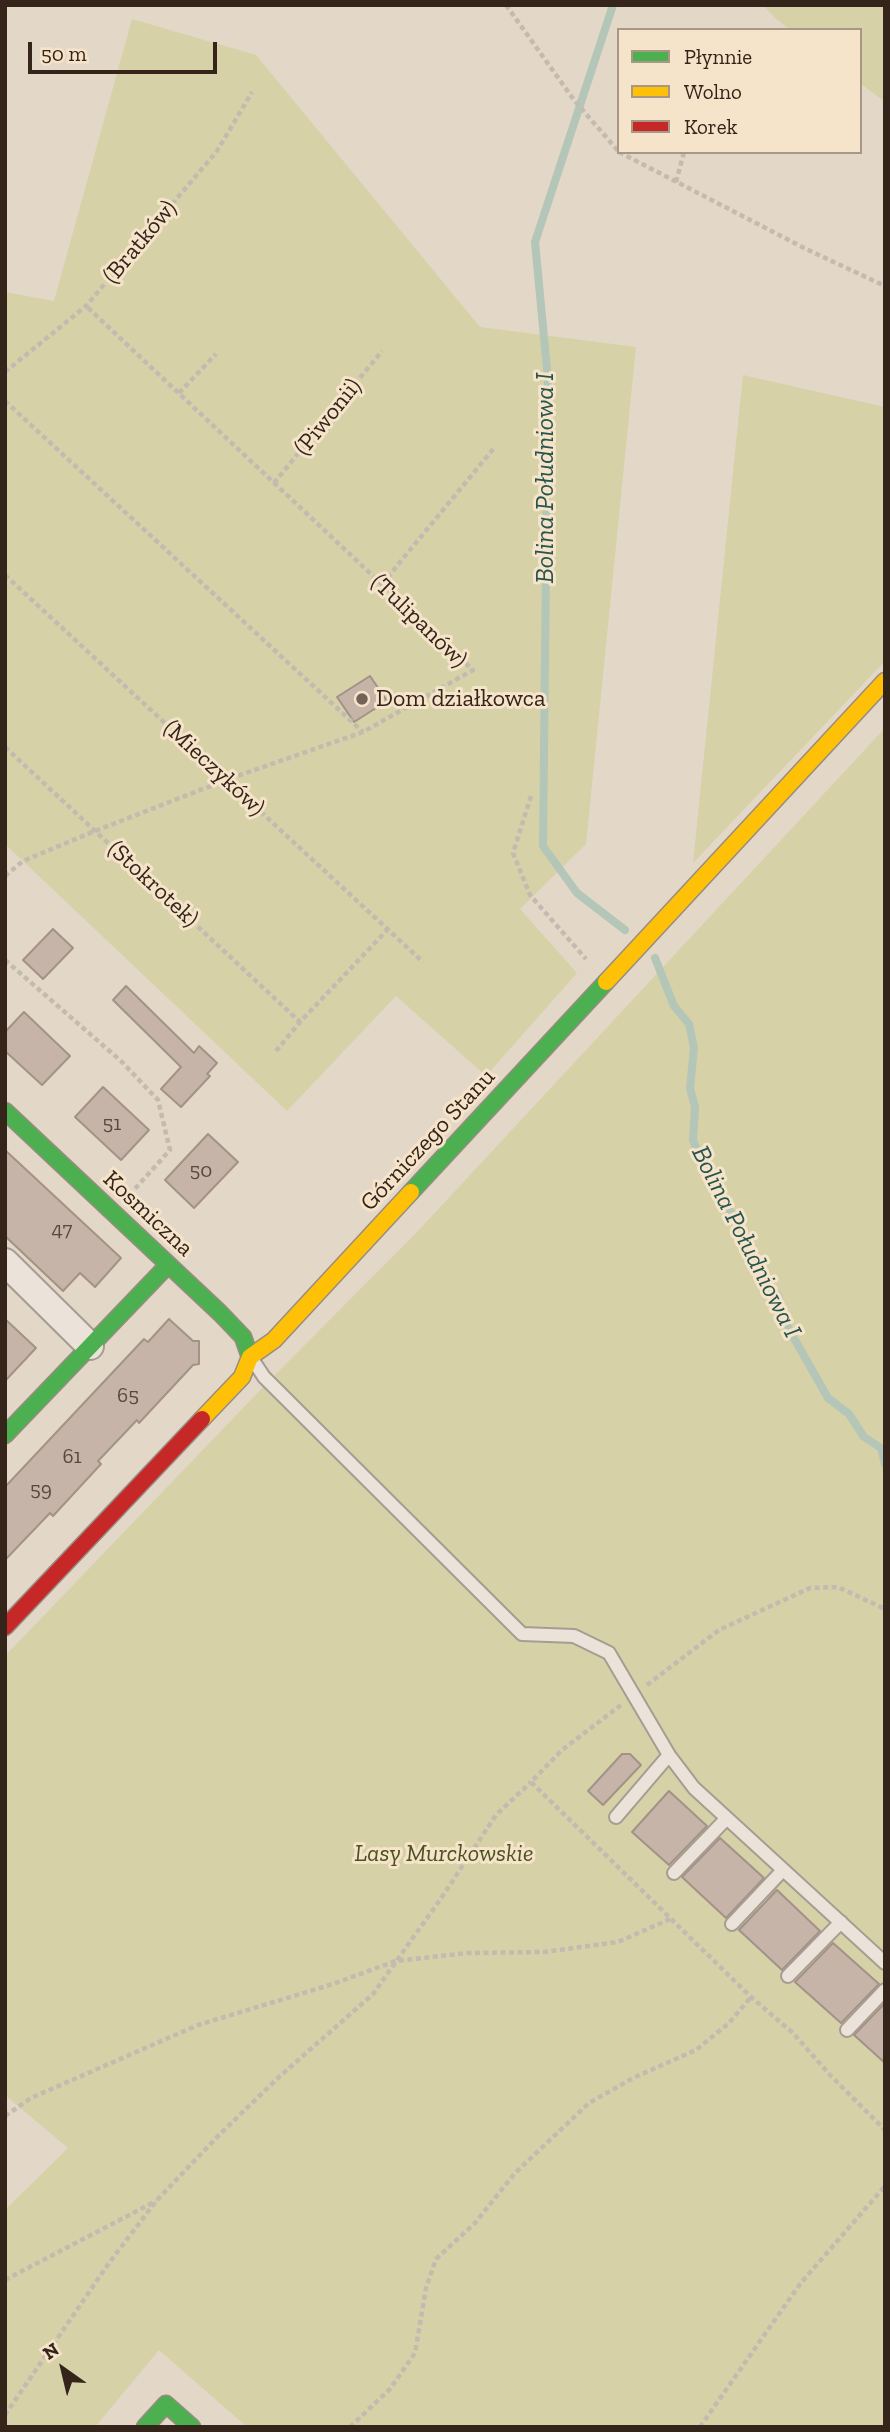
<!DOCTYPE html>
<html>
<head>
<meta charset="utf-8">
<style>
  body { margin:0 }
  #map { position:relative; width:890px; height:2432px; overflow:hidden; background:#e3d7c7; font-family:"Zilla Slab",serif }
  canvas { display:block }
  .frame { position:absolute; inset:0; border:7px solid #34241a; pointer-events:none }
  .legend { position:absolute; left:617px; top:28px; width:245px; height:126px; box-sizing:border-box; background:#f6e4ca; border:2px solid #a89784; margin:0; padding:9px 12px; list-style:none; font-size:21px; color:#34241a }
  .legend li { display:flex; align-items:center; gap:14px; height:35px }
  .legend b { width:35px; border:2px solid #a89784 }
  .north { position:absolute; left:28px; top:2334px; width:70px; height:70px; -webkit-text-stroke:5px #f6e4ca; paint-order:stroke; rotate:326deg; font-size:19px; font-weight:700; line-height:28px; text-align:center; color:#34241a }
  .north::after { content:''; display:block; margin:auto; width:24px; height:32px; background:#34241a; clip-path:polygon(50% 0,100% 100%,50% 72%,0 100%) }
  .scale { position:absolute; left:28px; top:42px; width:189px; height:32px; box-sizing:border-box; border:4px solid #34241a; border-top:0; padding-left:9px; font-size:21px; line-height:24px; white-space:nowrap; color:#34241a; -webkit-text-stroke:5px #f6e4ca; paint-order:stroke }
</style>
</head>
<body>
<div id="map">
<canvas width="890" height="2432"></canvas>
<div class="frame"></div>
<ul class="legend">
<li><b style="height:9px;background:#4caf50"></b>Płynnie</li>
<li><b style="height:9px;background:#ffc107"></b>Wolno</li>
<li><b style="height:9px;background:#c62828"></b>Korek</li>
</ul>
<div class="north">N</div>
<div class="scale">50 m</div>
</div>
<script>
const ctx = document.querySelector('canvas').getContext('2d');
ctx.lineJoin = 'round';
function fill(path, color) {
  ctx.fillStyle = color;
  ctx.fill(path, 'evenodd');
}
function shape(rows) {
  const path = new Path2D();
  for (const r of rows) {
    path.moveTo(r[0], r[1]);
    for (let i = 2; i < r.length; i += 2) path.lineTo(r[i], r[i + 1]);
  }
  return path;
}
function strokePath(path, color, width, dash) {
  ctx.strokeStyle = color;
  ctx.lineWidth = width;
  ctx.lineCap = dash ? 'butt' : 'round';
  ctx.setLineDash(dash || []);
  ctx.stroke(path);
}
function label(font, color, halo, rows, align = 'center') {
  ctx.font = font + ' "Zilla Slab",serif';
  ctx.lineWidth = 6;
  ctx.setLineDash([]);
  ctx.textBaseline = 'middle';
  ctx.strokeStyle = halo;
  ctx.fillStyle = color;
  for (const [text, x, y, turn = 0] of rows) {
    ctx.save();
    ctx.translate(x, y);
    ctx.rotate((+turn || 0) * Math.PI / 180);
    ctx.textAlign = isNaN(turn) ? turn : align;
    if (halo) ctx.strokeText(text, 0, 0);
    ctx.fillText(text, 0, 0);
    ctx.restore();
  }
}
fill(shape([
  [763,5,885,5,885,102,860,83,860,30,790,30,775,18],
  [132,19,256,55,480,327,636,347,586,844,520,909,577,973,486,1076,396,996,287,1111,5,844,5,292,54,301],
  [743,375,885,407,885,661,693,863],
  [885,728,885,2427,247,2427,159,2350,95,2427,5,2427,5,2210,68,2148,5,2095,5,1656,266,1384,418,1231]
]), '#d7d1a8');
strokePath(shape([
  [613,5,535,242,548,380,543,846,577,893,625,930],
  [655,958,674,1006,689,1024,694,1048,690,1088,695,1107,693,1140,704,1168,718,1188,766,1279,779,1297,782,1317,828,1398,849,1414,864,1437,881,1448,885,1464]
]), '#b3c6b8', 8);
const building = shape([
  [370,676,387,701,354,722,337,697,370,676],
  [53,929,73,948,43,979,23,960,53,929],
  [126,986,194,1053,199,1046,217,1063,207,1074,210,1076,181,1107,161,1089,181,1067,113,1000,126,986],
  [24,1012,70,1056,42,1085,5,1051,5,1032,24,1012],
  [103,1087,149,1130,121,1160,75,1117,103,1087],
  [208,1134,238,1162,194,1208,165,1180,208,1134],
  [5,1150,121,1258,95,1287,80,1273,63,1291,5,1236,5,1150],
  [5,1319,36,1348,5,1381,5,1319],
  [169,1319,193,1341,199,1341,199,1364,193,1365,139,1423,137,1420,98,1461,101,1464,53,1516,50,1513,5,1560,5,1487,144,1339,148,1342,169,1319],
  [622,1754,630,1754,641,1765,603,1805,588,1791,622,1754],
  [669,1791,707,1826,669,1865,632,1832,669,1791],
  [720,1838,764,1878,726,1918,682,1877,720,1838],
  [777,1890,820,1931,782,1970,739,1930,777,1890],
  [833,1943,879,1984,841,2023,795,1982,833,1943],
  [885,2003,885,2063,854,2035,885,2003]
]);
fill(building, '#c7b4a8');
strokePath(building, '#a29287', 2);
const lane = shape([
  [254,1362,264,1377,522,1634,574,1636,609,1653,669,1755,694,1788,885,1963],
  [616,1817,669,1755],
  [674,1873,727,1818],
  [732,1924,783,1870],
  [788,1976,841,1922],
  [847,2030,885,1990]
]);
const street = shape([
  [5,1262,90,1346]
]);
const fast = shape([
  [5,1111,220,1313,243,1337,250,1357],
  [411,1192,606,982],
  [5,1435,168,1265],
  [145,2427,166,2404,192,2427]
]);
const slow = shape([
  [606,982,885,681],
  [202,1419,242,1377,250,1357,274,1340,411,1192]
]);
const jam = shape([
  [5,1627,202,1419]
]);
strokePath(lane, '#a79c91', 16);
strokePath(street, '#a79c91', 30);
strokePath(fast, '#978c81', 19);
strokePath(slow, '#978c81', 19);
strokePath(jam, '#978c81', 19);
strokePath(shape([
  [506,5,574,100,619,152],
  [619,152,806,249,885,286],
  [676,182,684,152],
  [5,372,86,306,217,151,252,92],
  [179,393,216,354],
  [5,401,363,732],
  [274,483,382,351],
  [5,575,423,962],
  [382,584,494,448],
  [5,747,300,1022],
  [531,796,513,853,530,895,586,959],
  [5,876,23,861,95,831,226,780,363,732,473,670,86,306],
  [5,960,121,1061,158,1100,170,1150,133,1191],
  [276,1051,300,1022,388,929],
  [647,1685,719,1630,810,1588,838,1587,885,1609],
  [621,1705,562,1750,531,1782,751,1997,793,2033,830,2075,885,2130],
  [5,2116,31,2098,198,2025,330,1985,396,1961,467,1953,544,1952,618,1942,670,1919],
  [5,2280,156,2201],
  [5,2415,109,2263,157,2200,220,2134,279,2077,373,1994,442,1897,496,1815,531,1782],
  [350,2427,390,2389,415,2353,426,2288,436,2259,475,2223,515,2173,589,2103,633,2078,696,2050,729,2023,751,1997],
  [700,2427,800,2284,885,2186]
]), '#c3bab0', 4.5, [5, 3.5]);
strokePath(lane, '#ebe3d9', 12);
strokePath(street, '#ebe3d9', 26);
strokePath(fast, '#4caf50', 16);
strokePath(slow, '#ffc107', 16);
strokePath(jam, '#c62828', 16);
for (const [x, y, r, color] of [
  [362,699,7,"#716357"]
]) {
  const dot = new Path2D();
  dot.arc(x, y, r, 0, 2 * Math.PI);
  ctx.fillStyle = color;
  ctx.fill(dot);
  strokePath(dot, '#f6e4ca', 2.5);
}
label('21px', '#59483e', null, [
  ["51",112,1124],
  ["50",201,1171],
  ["47",62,1230],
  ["65",128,1396],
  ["61",72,1457],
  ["59",41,1490]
]);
label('24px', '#34241a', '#f6e4ca', [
  ["(Bratków)",140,242,-50],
  ["(Piwonii)",328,417,-51],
  ["(Tulipanów)",419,621,44],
  ["(Mieczyków)",214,768,43],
  ["(Stokrotek)",153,884,43],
  ["Górniczego Stanu",428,1140,-47],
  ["Kosmiczna",148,1214,43]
]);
label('24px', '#34241a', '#f6e4ca', [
  ["Dom działkowca",376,699]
], 'left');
label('italic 24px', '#4b5220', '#f6e4ca', [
  ["Lasy Murckowskie",444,1854]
]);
label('italic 26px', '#28554d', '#f6e4ca', [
  ["Bolina Południowa I",546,478,-90],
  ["Bolina Południowa I",746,1242,63]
]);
</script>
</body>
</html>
